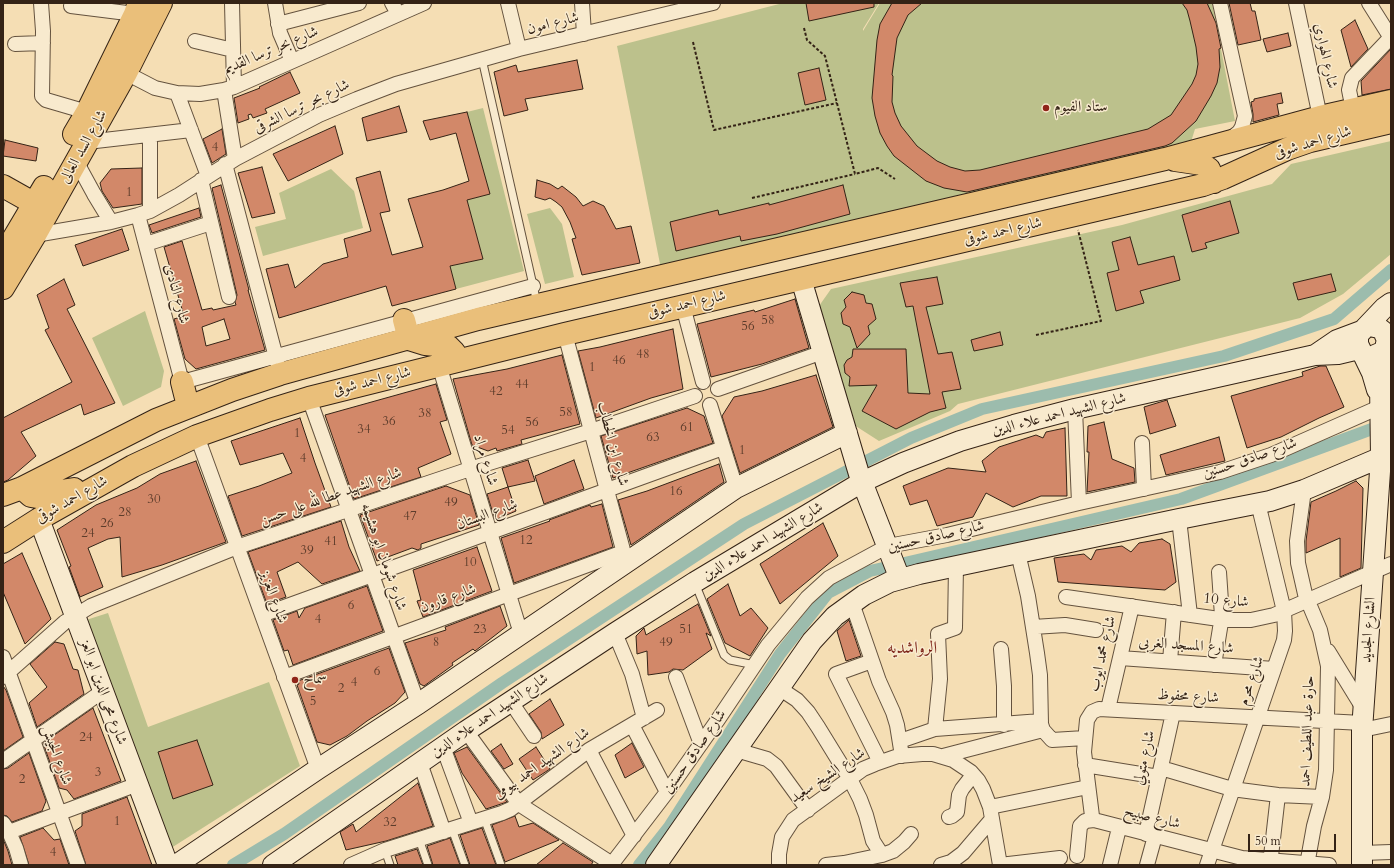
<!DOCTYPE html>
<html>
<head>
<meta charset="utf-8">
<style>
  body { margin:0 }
  #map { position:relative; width:1394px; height:868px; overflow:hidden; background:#f5deb4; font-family:Cardo,serif }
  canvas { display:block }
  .frame { position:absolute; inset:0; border:4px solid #342316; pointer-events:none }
  .scale { position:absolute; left:1248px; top:834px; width:88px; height:18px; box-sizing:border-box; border:2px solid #342316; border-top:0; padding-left:5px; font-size:12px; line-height:14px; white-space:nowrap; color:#342316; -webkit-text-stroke:3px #f8eace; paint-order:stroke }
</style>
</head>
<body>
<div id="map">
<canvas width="1394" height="868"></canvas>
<div class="frame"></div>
<div class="scale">50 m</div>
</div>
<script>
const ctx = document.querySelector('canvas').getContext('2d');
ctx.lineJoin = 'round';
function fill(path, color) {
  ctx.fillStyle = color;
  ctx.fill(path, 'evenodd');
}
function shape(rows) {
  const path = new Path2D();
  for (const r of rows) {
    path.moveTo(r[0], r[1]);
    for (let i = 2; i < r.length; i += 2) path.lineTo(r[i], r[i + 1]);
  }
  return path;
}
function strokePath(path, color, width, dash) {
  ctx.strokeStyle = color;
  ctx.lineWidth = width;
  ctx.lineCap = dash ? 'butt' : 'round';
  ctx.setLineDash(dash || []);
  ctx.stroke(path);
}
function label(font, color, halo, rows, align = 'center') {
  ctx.font = font + ' Cardo,Amiri,serif';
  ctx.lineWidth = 3;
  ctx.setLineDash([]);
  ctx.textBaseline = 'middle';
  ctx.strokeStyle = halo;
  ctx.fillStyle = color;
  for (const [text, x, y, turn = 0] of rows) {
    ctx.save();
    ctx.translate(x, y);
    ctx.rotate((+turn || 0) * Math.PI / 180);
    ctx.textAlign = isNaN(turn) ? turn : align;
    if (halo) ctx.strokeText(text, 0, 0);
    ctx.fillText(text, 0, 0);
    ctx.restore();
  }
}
fill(shape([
  [783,3,879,3,863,29,863,31,880,3,1212,3,1235,121,1195,129,1190,145,661,269,617,46],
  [483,108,524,271,456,289,450,266,483,259,467,200,489,194,467,112],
  [1391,141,1391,254,1343,294,1300,318,958,404,950,411,879,441,851,423,819,306,831,289,1122,225,1272,184,1291,164],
  [331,169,354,191,363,228,263,256,255,227,286,219,279,193],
  [550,208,562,224,574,277,545,284,527,214],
  [145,311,164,371,161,387,123,406,92,338],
  [108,613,148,727,269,682,300,766,168,850,86,620]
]), '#bcc18c');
strokePath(shape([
  [233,865,284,834,502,683,744,524,911,438,982,409,1224,356,1334,319,1391,270],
  [639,865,669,827,780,654,828,593,870,571,1181,499,1391,422]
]), '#9cbcad', 12);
const building = shape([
  [806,3,874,3,874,7,809,21,806,3],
  [892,3,922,3,908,15,897,38,892,75,893,76,892,102,895,113,901,126,917,146,937,161,950,167,965,171,980,170,1148,129,1171,115,1192,84,1196,75,1198,64,1196,47,1190,21,1187,10,1182,3,1207,3,1216,23,1221,48,1219,49,1220,67,1217,83,1211,96,1196,121,1172,143,1165,146,967,192,944,188,926,181,894,156,887,146,880,133,875,116,872,98,877,40,880,24,892,3],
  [1229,3,1250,3,1252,11,1255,11,1261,40,1238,45,1229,3],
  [1355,20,1368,49,1351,67,1341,30,1355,20],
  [1288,33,1291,46,1267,52,1263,39,1288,33],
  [1391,49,1391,89,1362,95,1361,81,1391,49],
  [577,60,583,89,525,99,528,110,504,116,494,72,516,65,518,72,577,60],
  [819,68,826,100,805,105,798,73,819,68],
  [290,72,300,93,265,109,267,113,253,118,251,114,248,115,249,119,238,123,234,98,260,88,259,87,290,72],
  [1281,93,1283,103,1277,104,1279,115,1253,122,1253,114,1251,102,1254,101,1254,99,1281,93],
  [399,106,407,132,367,141,362,118,399,106],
  [467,112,490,194,467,200,483,259,450,266,456,289,392,306,386,286,279,318,266,269,288,264,295,288,323,264,348,257,344,239,371,231,356,178,380,171,390,211,380,213,392,255,423,247,408,199,443,190,469,181,456,133,430,140,423,121,467,112],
  [335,126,343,154,288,181,273,154,335,126],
  [222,129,226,154,212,163,203,139,222,129],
  [5,140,38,148,36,161,3,156,5,140],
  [262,167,275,213,252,218,238,173,262,167],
  [142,168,142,204,113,208,102,191,100,183,111,169,142,168],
  [537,180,550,184,558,189,562,186,576,197,583,206,593,201,604,206,616,229,631,226,640,263,582,275,572,239,576,238,570,222,562,207,556,202,550,198,545,200,535,197,537,180],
  [221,185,249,290,248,290,265,350,196,369,185,359,180,341,174,319,184,316,164,247,182,241,202,310,212,308,213,310,236,305,235,302,237,295,212,188,221,185],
  [224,319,230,339,206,346,202,327,224,319],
  [843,185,850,214,777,234,741,241,740,236,676,251,670,222,718,210,719,215,769,203,769,205,843,185],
  [1230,201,1239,233,1205,243,1207,248,1192,252,1182,215,1230,201],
  [199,208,201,217,152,233,149,225,199,208],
  [122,229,129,250,83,266,75,245,122,229],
  [1130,237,1138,265,1174,256,1180,280,1140,291,1144,303,1116,311,1107,273,1119,270,1112,242,1130,237],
  [1331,274,1336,291,1298,300,1293,283,1331,274],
  [937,277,943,304,926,307,938,354,952,352,961,389,942,392,946,408,930,412,896,429,862,411,877,385,849,386,850,377,845,373,844,365,847,360,852,357,853,349,906,349,908,393,930,394,913,306,906,307,900,283,937,277],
  [64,279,75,305,67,309,115,403,84,415,81,404,21,432,36,456,8,480,3,482,3,418,72,382,45,330,49,328,37,295,64,279],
  [852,292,864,295,866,303,872,304,876,319,868,326,870,334,857,348,850,327,843,324,841,313,846,307,844,300,852,292],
  [795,299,809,348,762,364,711,377,697,324,754,310,755,312,795,299],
  [673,329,683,389,651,398,596,418,578,351,600,347,673,329],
  [1000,332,1003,345,974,351,971,340,1000,332],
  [562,355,580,424,521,440,522,444,497,451,496,448,488,451,472,445,453,379,507,369,562,355],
  [1320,366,1326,366,1344,407,1319,418,1281,437,1247,448,1231,396,1303,376,1302,372,1320,366],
  [816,375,833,427,740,473,722,416,734,397,762,391,816,375],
  [436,384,447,420,440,422,451,454,418,468,421,477,354,499,325,415,436,384],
  [1167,400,1176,426,1150,434,1144,407,1167,400],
  [687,408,704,416,713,443,613,478,601,436,687,408],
  [300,418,315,463,331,507,242,536,228,496,259,486,292,473,283,453,240,465,231,441,300,418],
  [1104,422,1112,459,1134,468,1135,482,1087,492,1089,452,1087,452,1088,426,1104,422],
  [1065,428,1067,496,1041,496,1013,507,986,493,973,517,937,526,927,500,910,505,903,486,948,468,986,472,982,461,999,447,1036,435,1043,438,1046,432,1065,428],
  [1219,437,1225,461,1166,475,1160,455,1219,437],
  [528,460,535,481,508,487,502,468,528,460],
  [574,460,584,489,544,504,535,476,574,460],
  [196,461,226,542,162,565,122,577,120,537,108,539,88,548,103,587,80,597,69,567,71,566,57,530,96,505,137,488,160,474,196,461],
  [719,464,724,482,631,545,618,500,647,491,719,464],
  [1356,481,1363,488,1361,568,1340,577,1340,538,1306,553,1306,541,1311,502,1336,491,1356,481],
  [446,486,470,495,479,525,421,544,421,548,418,550,412,548,377,561,360,515,446,486],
  [508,487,516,511,495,520,487,494,508,487],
  [602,504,613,547,514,583,501,538,550,521,549,520,590,505,591,507,602,504],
  [341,521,349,547,360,571,322,584,298,562,277,572,286,597,267,604,248,552,341,521],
  [823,523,838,556,780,604,760,564,823,523],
  [1162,539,1170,544,1176,582,1165,590,1058,582,1054,558,1084,554,1091,560,1096,550,1122,546,1131,552,1139,543,1162,539],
  [477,547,492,591,423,617,417,601,421,600,413,570,477,547],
  [22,553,51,619,25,644,3,592,3,564,22,553],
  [728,584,740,616,751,608,768,628,750,656,725,643,707,599,728,584],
  [367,586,383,631,293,665,288,650,284,651,273,620,297,611,299,618,305,608,367,586],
  [698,604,711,636,706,633,712,649,683,670,673,669,669,672,648,675,647,651,637,654,636,636,644,628,646,635,698,604],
  [500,606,507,626,475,651,473,649,452,663,453,665,424,686,420,684,405,643,446,630,445,627,500,606],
  [849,620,861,656,846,661,837,631,849,620],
  [55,642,64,644,73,669,78,670,84,694,37,727,29,703,47,687,30,664,55,642],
  [389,648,405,692,395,703,367,721,347,736,330,745,317,742,297,685,299,684,298,681,389,648],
  [3,686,6,690,23,737,3,751,3,686],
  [550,699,564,725,542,739,541,732,529,714,550,699],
  [93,708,121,781,74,799,67,790,59,788,43,743,93,708],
  [197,740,213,785,173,799,158,752,197,740],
  [632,743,644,767,625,778,615,755,632,743],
  [501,744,513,764,504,769,491,751,501,744],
  [467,747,507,802,486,809,462,773,454,753,467,747],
  [536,747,550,769,533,780,519,759,536,747],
  [29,753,46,801,42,811,12,822,7,816,3,815,3,769,8,768,29,753],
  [418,783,433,826,386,841,346,850,340,832,353,824,356,832,418,783],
  [127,797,152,865,86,865,75,831,82,826,82,814,127,797],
  [515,816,519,827,533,823,559,840,505,862,492,825,515,816],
  [43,828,54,840,60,839,69,865,29,865,20,837,43,828],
  [482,828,496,865,470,865,460,835,482,828],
  [450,838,460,865,433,865,427,846,450,838],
  [3,839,8,851,12,865,3,865,3,839],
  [563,843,593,862,591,865,536,865,563,843],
  [417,849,423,865,398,865,395,856,417,849]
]);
fill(building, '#d28869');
strokePath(building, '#342316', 1);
const lane = shape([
  [482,59,537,303],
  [695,583,724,655,730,660,755,665],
  [484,818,501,865],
  [452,829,465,865],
  [419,839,428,865],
  [385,850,390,865]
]);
const street = shape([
  [41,3,43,31,42,96,46,100,87,112],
  [232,3,234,87],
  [275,3,280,33,292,61],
  [392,3,398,14],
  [508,3,519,49],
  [582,3,584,34],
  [1220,3,1245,116,1242,127,1239,132,1229,140],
  [1296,3,1320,117],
  [1369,3,1391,38],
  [71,6,135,14],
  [278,24,359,3],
  [195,41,233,50],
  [15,44,43,43],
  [126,73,155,88,177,93,200,94,224,90,234,87,424,3],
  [224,90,235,159],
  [177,93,208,176],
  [1353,110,1349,90,1352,78,1391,37],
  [150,135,150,211],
  [87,142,191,130],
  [76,161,94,194,111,222],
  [225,164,278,365],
  [201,180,229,297],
  [138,215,182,382,533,286],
  [35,235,111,222,138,215,150,211,179,195,235,159,319,115,357,99,396,84,519,49,713,3],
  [146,244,211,223],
  [683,306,703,382],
  [565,334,626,561],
  [439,365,521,634],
  [718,389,823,352],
  [309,398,418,704],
  [710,405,736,488],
  [1075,409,1079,503],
  [197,436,318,769],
  [1142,443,1144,489],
  [1304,490,1297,541,1298,563,1305,594,1320,630,1328,666,1326,770,1322,797,1314,826,1307,865],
  [1179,519,1190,615],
  [1018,553,1028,596,1037,653,1040,675,1041,724,1043,730,1052,740,1085,738],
  [1066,597,1226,620,1251,620,1274,615,1391,564],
  [852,603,879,681,893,712,897,725,902,756],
  [262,615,723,448],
  [1033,627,1065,625,1096,630],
  [615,633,632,674,644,718],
  [1001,649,1004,686,1004,725],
  [1328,651,1363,708],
  [3,657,78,865],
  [1120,658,1274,669],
  [872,661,836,674,880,762],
  [1170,661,1174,612],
  [1214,665,1222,616,1219,572],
  [3,677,65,622,91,606,237,547,470,469,591,431,695,396],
  [284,677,623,552],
  [676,677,701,744],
  [779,688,797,700,808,712,818,727,850,779,860,799,866,815,873,841,882,855],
  [511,702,534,736],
  [1108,709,1132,606],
  [632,725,667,792],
  [935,729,940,679,938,634,955,628,956,566],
  [1362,730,1391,724],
  [466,731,519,804,612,864],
  [900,741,935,729,1041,721],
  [443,747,471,823],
  [589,750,634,836],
  [736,750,767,759,776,766,808,810],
  [943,756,1043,730],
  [3,761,103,691],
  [420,763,444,832],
  [1085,765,1159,777],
  [1161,768,1232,789,1278,795,1322,797],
  [990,807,1088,787],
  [949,817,952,816,957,812,959,795,962,789,973,775],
  [3,823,9,832,16,848,21,865],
  [9,832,138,784],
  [1146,834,1173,713],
  [1362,853,1391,852],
  [1077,856,1080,826,1085,821,1094,820],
  [351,865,385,850,502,813,511,809,589,750,657,710],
  [611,865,667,792,717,721,768,645,807,598,829,578,888,546,947,535,1079,503,1220,472,1271,455,1391,402],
  [779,865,779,854,782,837,793,820,863,769,875,764,898,756,922,754,933,754,953,760,971,772,978,780,983,789,990,807,1000,865],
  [826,865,844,863,882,855,893,851,904,842,911,834],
  [941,865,951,862,963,853,992,819],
  [1000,865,1060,858],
  [1110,865,1119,828],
  [1147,865,1155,836],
  [1207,865,1284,640,1285,631,1284,611,1258,503],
  [1270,865,1278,795],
  [1329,865,1242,858,1094,820,1092,816,1084,752,1087,720,1092,712,1099,709,1362,723]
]);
const secondary = shape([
  [801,279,859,474,900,579],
  [1365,328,1384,308,1391,303],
  [1315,355,1337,340,1361,331],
  [1375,355,1382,352,1385,348,1387,340,1383,331,1379,328,1370,326,1365,328,1358,335,1358,344,1372,373,1377,390],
  [39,519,168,865],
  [176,865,318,769,418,704,736,488,847,433],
  [273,865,466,731,615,633,695,582,862,482,903,463,960,441,1014,425,1075,409,1315,355,1338,354,1359,349],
  [656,865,812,641,835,616,864,595,890,582,919,574,1179,519,1270,501,1304,490,1391,453],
  [1362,865,1362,730,1381,457,1380,382,1385,348]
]);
const primary = shape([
  [74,134,87,112,135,14,139,3],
  [1175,160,1202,164,1209,169,1214,182],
  [3,186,35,204],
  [3,256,44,187],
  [3,288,35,235,126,73,161,3],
  [404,320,409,339,425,344,448,346,454,352,456,361],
  [182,382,188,406],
  [22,488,31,496,43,498,61,491,74,489],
  [3,495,22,488,156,420,232,390,280,374,478,319,1165,159,1320,117,1391,101],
  [3,542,39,519,133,466,197,436,270,410,309,398,565,334,1203,185,1223,178,1287,149,1310,141,1391,122]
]);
strokePath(lane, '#64523e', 9);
strokePath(street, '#64523e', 16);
strokePath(secondary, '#342316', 22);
strokePath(primary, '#342316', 24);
strokePath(shape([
  [804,28,807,40,825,56,855,174,878,168,895,179],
  [693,42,714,130,837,103],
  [752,198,855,174],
  [1036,335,1101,321,1078,230]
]), '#342316', 2, [3, 2]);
strokePath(lane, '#f8eace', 7);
strokePath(street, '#f8eace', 14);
strokePath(secondary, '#f8eace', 20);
strokePath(primary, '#eabf7a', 22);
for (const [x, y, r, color] of [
  [1046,108,4,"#8f2418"],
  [295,680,4,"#8f2418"]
]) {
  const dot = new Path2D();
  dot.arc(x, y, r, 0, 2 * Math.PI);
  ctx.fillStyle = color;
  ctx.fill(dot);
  strokePath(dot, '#f8eace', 1.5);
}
label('13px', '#5c3c2b', null, [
  ["4",215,148],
  ["1",129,193],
  ["58",768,321],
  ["56",748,327],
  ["48",643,355],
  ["46",619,361],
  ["1",592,368],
  ["44",522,385],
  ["42",496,392],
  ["58",566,413],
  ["38",425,414],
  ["36",389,422],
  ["56",532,423],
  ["61",687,428],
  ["34",364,430],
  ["54",508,431],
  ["1",297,434],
  ["63",653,438],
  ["1",742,451],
  ["4",303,459],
  ["16",676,492],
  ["30",154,500],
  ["49",451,503],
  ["28",125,513],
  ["47",410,517],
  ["26",107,524],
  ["24",88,534],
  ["12",526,541],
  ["41",331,542],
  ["39",307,551],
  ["10",470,563],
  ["6",351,606],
  ["4",318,620],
  ["23",480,630],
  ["51",686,630],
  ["8",436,643],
  ["49",666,643],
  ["6",377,672],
  ["4",354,683],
  ["2",341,689],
  ["5",313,702],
  ["24",86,738],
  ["3",98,773],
  ["2",22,780],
  ["1",117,822],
  ["32",390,823],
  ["4",53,853]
]);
label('15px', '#342316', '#f8eace', [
  ["شارع امون",553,24,-14],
  ["شارع بحر ترسا القديم",271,51,-23],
  ["شارع الهواري",1325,56,78],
  ["شارع بحر ترسا الشرقى",302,107,-26],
  ["شارع احمد شوقى",1313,143,-17],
  ["شارع السد العالى",84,147,-61],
  ["شارع احمد شوقى",1003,232,-13],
  ["شارع النادى",176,294,75],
  ["شارع احمد شوقى",687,305,-13],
  ["شارع احمد شوقى",372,382,-14],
  ["شارع الشهيد احمد علاء الدين",1059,415,-14],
  ["شارع ابن الخطاب",612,444,75],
  ["شارع صادق حسنين",1250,459,-19],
  ["شارع مراد",485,460,73],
  ["شارع الشهيد عطا لله على حسن",331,497,-19],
  ["شارع احمد شوقى",72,500,-30],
  ["شارع البستان",487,515,-20],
  ["شارع صادق حسنين",936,537,-13],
  ["شارع الشهيد احمد علاء الدين",763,542,-31],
  ["شارع شومان ابو هشيمه",383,557,71],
  ["شارع العزيز",273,597,70],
  ["شارع قارون",448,599,-20],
  ["شارع 10",1226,601,5],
  ["الشارع الجديد",1369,630,-86],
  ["شارع المسجد الغربى",1186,646,4],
  ["شارع محمد ايوب",1103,654,-77],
  ["شارع محرم",1252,681,-71],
  ["شارع محى الدين ابو العز",103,692,70],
  ["شارع محفوظ",1188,697,3],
  ["شارع الشهيد احمد علاء الدين",490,716,-34],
  ["حارة عبد اللطيف احمد",1308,731,-88],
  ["شارع صادق حسنين",695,752,-55],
  ["شارع الجيش",56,755,70],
  ["شارع متولي",1145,758,-78],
  ["شارع الشهيد احمد بيومى",542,764,-35],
  ["شارع الشيخ سعيد",828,776,-34],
  ["شارع صبيح",1152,818,14]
]);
label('15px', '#342316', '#f8eace', [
  ["ستاد الفيوم",1054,108],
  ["سماح",303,680]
], 'left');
label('17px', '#7a1f14', '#f8eace', [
  ["الرواشديه",912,649]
]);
</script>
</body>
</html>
